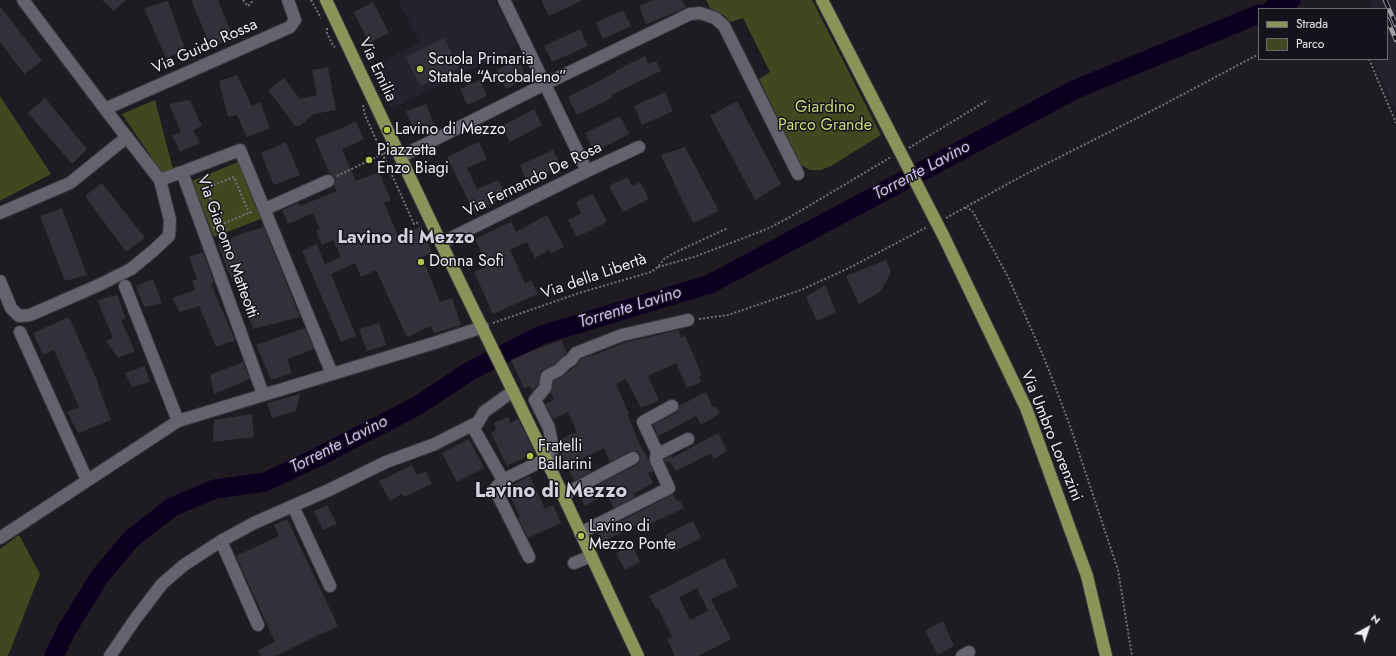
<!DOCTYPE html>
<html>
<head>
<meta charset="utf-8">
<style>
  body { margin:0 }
  #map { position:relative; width:1396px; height:656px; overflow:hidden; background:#1e1b23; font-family:Jost,sans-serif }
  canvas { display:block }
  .legend { position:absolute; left:1258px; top:8px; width:130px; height:52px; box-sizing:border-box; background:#14121a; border:1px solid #6c6a71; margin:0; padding:5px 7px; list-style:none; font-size:12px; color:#f0eef4 }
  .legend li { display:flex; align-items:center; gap:8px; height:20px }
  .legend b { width:20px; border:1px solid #6c6a71 }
  .north { position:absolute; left:1348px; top:608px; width:40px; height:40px; -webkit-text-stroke:3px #14121a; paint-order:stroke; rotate:40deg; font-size:11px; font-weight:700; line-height:16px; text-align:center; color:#f0eef4 }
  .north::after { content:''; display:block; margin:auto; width:14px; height:18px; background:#f0eef4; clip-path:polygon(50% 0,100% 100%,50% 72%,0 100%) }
</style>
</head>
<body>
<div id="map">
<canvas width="1396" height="656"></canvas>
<ul class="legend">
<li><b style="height:5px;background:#8b9359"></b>Strada</li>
<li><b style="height:11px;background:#41471f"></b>Parco</li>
</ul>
<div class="north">N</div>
</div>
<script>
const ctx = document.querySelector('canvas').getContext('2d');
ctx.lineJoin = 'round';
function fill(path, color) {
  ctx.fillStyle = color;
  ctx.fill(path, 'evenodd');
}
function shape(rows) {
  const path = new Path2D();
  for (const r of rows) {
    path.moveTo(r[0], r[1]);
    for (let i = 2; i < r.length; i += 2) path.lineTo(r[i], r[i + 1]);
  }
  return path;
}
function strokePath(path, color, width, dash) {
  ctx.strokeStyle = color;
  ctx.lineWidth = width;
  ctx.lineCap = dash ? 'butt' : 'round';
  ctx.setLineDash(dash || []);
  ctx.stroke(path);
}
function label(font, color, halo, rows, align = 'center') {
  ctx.font = font + ' Jost,sans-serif';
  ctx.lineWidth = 3;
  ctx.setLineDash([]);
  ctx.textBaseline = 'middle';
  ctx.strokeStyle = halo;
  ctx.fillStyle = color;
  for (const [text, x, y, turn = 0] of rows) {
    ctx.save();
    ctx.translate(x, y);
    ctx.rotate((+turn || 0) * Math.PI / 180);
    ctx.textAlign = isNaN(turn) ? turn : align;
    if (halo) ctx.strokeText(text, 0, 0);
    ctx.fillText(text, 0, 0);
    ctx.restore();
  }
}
fill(shape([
  [398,0,495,0,518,47,391,109,371,66,420,43],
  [1369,0,1396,0,1396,112,1372,59,1387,59,1387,9,1373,9]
]), '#26212f');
fill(shape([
  [706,0,812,0,881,135,831,166,821,170,810,170,801,165,759,79,770,72,743,18,731,22,723,15,710,8],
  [0,96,51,174,0,201],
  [155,100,173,169,163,174,122,114],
  [238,162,261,219,214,237,192,181],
  [19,535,40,574,10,651,7,656,0,656,0,549]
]), '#41471f');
strokePath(shape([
  [1272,9,1291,0],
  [54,656,66,631,100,576,131,539,172,507,215,489,265,482,318,457,417,406,470,371,541,335,710,284,1076,89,1259,14]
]), '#0c0020', 19);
fill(shape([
  [102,0,126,0,114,11],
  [191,0,218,0,234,40,210,45],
  [541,0,583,0,549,16],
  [653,0,682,0,686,8,646,24,639,6],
  [168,1,186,51,166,58,144,8],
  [373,2,389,33,369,43,354,12],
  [0,6,42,61,24,74,0,42],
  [623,10,631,26,603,39,596,23],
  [580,29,588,46,552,62,544,46],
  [444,38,459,68,420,86,406,57],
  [645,56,648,64,656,61,661,71,611,95,612,98,577,115,568,97,616,72,615,71],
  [518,60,527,78,506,89,497,70],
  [328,67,336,110,314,114,299,126,295,126,268,90,284,78,300,99,317,95,312,70],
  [237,75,252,106,260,102,270,128,247,137,237,115,228,117,219,81],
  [480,80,487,96,467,105,460,89],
  [665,92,673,111,642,125,634,106],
  [45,98,87,149,72,164,28,113],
  [190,100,202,126,193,130,200,143,180,152,172,135,181,132,169,104],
  [737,101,781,184,755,200,710,116],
  [426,104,434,124,414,130,406,111],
  [534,109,542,125,510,142,502,126],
  [620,116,629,134,594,152,585,133],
  [356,122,364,139,342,149,356,181,379,172,391,200,384,203,398,236,422,226,432,253,422,257,440,302,452,298,461,325,434,333,431,326,407,337,376,270,361,277,355,263,331,274,356,336,341,342,302,251,317,244,325,264,341,257,333,240,322,245,316,231,320,229,313,213,288,224,282,210,299,203,300,206,337,191,334,185,335,178,330,174,315,139],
  [286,142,300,175,274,185,261,153],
  [479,142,487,159,467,168,477,189,498,180,506,196,474,212,447,157],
  [685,147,719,211,693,223,661,155],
  [553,150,562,167,527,182,520,165],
  [627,177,632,186,640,182,649,199,623,212,609,186],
  [102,183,145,238,126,252,85,196],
  [593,194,607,222,577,237,568,220,581,213,576,202],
  [62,208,87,275,65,281,40,216],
  [547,215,564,247,551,254,549,250,535,258,527,242,510,250,525,283,531,280,538,294,493,314,474,272,488,266,475,239,511,222,516,232],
  [264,227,300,317,253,329,243,301,225,265,226,265,218,244,241,234],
  [203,252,213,280,214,283,211,284,235,340,216,347,199,306,180,312,172,298,195,290,192,281,197,279,189,257],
  [886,260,891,272,881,291,859,304,846,276],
  [153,279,162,303,144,307,136,286],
  [825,285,836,312,817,321,806,297],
  [117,295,126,319,121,320,135,351,118,358,106,341,113,338,97,300],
  [69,317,99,385,98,386,111,420,78,433,67,412,79,407,54,350,43,355,33,333],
  [379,323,386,345,367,351,359,329],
  [305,328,314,349,287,359,292,373,271,380,256,345],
  [679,330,681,338,685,336,702,375,699,377,701,382,687,388,676,363,648,376,659,400,641,408,626,379,616,384,629,414,627,415,628,416,640,445,648,459,653,471,648,473,653,483,633,494,635,497,614,508,606,494,585,506,579,495,636,465,640,462,640,455,637,451,630,451,610,462,604,448,583,458,590,472,574,481,560,451,559,440,577,432,568,412,553,419,545,404,554,400,551,393,554,381,564,375,577,365,581,359,592,355,592,356,627,342],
  [561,340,567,353,566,354,555,364,541,371,538,385,532,391,530,386,524,388,511,360,527,353],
  [243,362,250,379,214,394,210,375],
  [145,366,150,382,132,387,125,373],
  [706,392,713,408,716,406,719,414,701,425,696,416,658,436,653,425,676,413,679,406],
  [300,394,296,411,272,418,267,403],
  [252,414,254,437,213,442,214,420],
  [508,417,510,423,518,419,535,453,507,466,491,433,496,430,494,423],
  [718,433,727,451,714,459,711,453,676,471,670,461,666,463,664,459,671,456,672,458],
  [469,439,484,468,457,482,442,453],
  [412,465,417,475,426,471,432,484,404,497,402,494,390,501,379,481],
  [530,476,545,509,553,505,561,523,528,538,518,518,520,517,506,488],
  [673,494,677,501,680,500,684,508,648,525,646,521,602,542,598,533],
  [327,505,337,524,323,530,314,511],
  [287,519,338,626,275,656,260,656,258,650,275,642,236,556,279,536,274,525],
  [693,521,701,538,673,552,665,535],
  [632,545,640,562,625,570,616,553],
  [724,558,738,586,711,599,731,639,698,656,675,656,667,639,672,637,658,608,656,609,649,596],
  [697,588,708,611,690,620,679,597],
  [943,621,954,646,938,655,925,631]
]), '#333039');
const minor = shape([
  [23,0,105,109,290,27,295,20,288,0],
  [504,0,587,171],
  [400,157,545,84,690,14,700,13,715,18,724,26,798,174],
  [160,180,182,172],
  [265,209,328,181],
  [0,213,70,183,127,137],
  [441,243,587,171,639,147],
  [0,281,11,308,19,316,30,315,99,285,131,269,153,251,169,236,170,220,160,180,105,109],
  [125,286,178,421],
  [20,332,87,480],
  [513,391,484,412,474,429,503,480,546,459,551,454,553,449,549,428,535,400,545,388,547,376,559,370,566,363,571,360,576,353,622,335,688,320],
  [263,394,182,172,240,150,332,374],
  [658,454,643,422,672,406],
  [503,480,495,489,529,557],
  [563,495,633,458],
  [293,506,330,586],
  [580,533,669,488,656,460,656,456,660,453,688,439],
  [0,538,178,421,434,343,483,327],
  [221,541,258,625],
  [574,563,591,556],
  [110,656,136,618,162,584,184,565,221,541,254,523,329,490,386,462,435,444,478,422],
  [962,656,969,652]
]);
const major = shape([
  [326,0,441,243,546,459,638,656],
  [822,0,877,107],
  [944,237,1026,408,1087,576,1106,656]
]);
strokePath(minor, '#3b393f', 14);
strokePath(major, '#3b393f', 14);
strokePath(shape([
  [243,0,248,6,254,0],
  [311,0,321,18],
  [327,28,327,33,333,46,335,47],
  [1369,59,1396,123],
  [363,105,365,115,414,224,419,222],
  [909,148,988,100],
  [337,176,387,152],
  [965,208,972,210,1009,279,1045,360,1070,426,1118,570,1132,656],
  [946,218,1022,176,1159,107,1259,54],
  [221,225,206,188,234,177,249,213],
  [213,228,253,211],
  [658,267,694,257,767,229,790,217,891,157],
  [699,319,728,315,801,290,849,268,927,227],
  [493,323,579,293,651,272,658,267,664,259,674,253,728,228]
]), '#747178', 2, [2, 2]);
strokePath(minor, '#65626d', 12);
strokePath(major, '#8b9359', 12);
const rail = shape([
  [1385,0,1396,25],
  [1387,19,1396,40]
]);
strokePath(rail, '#9e9ca3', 4.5);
strokePath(rail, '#14121a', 3, [9]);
const majorBridge = shape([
  [877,107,944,237]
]);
strokePath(majorBridge, '#3b393f', 14, []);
strokePath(majorBridge, '#8b9359', 12);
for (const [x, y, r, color] of [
  [420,69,4,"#b2c34c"],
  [387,130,4,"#b2c34c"],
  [369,160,4,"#b2c34c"],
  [421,262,4,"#b2c34c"],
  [530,456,4,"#b2c34c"],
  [581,536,4,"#b2c34c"]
]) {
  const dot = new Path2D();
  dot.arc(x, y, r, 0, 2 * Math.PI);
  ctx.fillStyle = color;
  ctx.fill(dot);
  strokePath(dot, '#14121a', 1.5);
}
label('16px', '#f0eef4', '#14121a', [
  ["Via Guido Rossa",205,47,-24],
  ["Via Emilia",377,70,65],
  ["Via Fernando De Rosa",533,180,-26],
  ["Via Giacomo Matteotti",227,247,70],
  ["Via della Libertà",594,277,-19],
  ["Via Umbro Lorenzini",1051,436,68]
]);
label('16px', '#f0eef4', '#14121a', [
  ["Scuola Primaria",428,60],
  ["Statale “Arcobaleno”",428,78],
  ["Lavino di Mezzo",395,130],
  ["Piazzetta",377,151],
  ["Enzo Biagi",377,169],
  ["Donna Sofì",429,262],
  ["Fratelli",538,447],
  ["Ballarini",538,465],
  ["Lavino di",589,527],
  ["Mezzo Ponte",589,545]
], 'left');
label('16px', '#ccdc77', '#14121a', [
  ["Giardino",825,108],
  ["Parco Grande",825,126]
]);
label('italic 17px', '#d2bff5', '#14121a', [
  ["Torrente Lavino",922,171,-28],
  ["Torrente Lavino",630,308,-17],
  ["Torrente Lavino",339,445,-27]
]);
label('bold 18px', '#d4d0dc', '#14121a', [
  ["Lavino di Mezzo",406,239]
]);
label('bold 20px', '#d4d0dc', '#14121a', [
  ["Lavino di Mezzo",551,492]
]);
</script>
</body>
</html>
